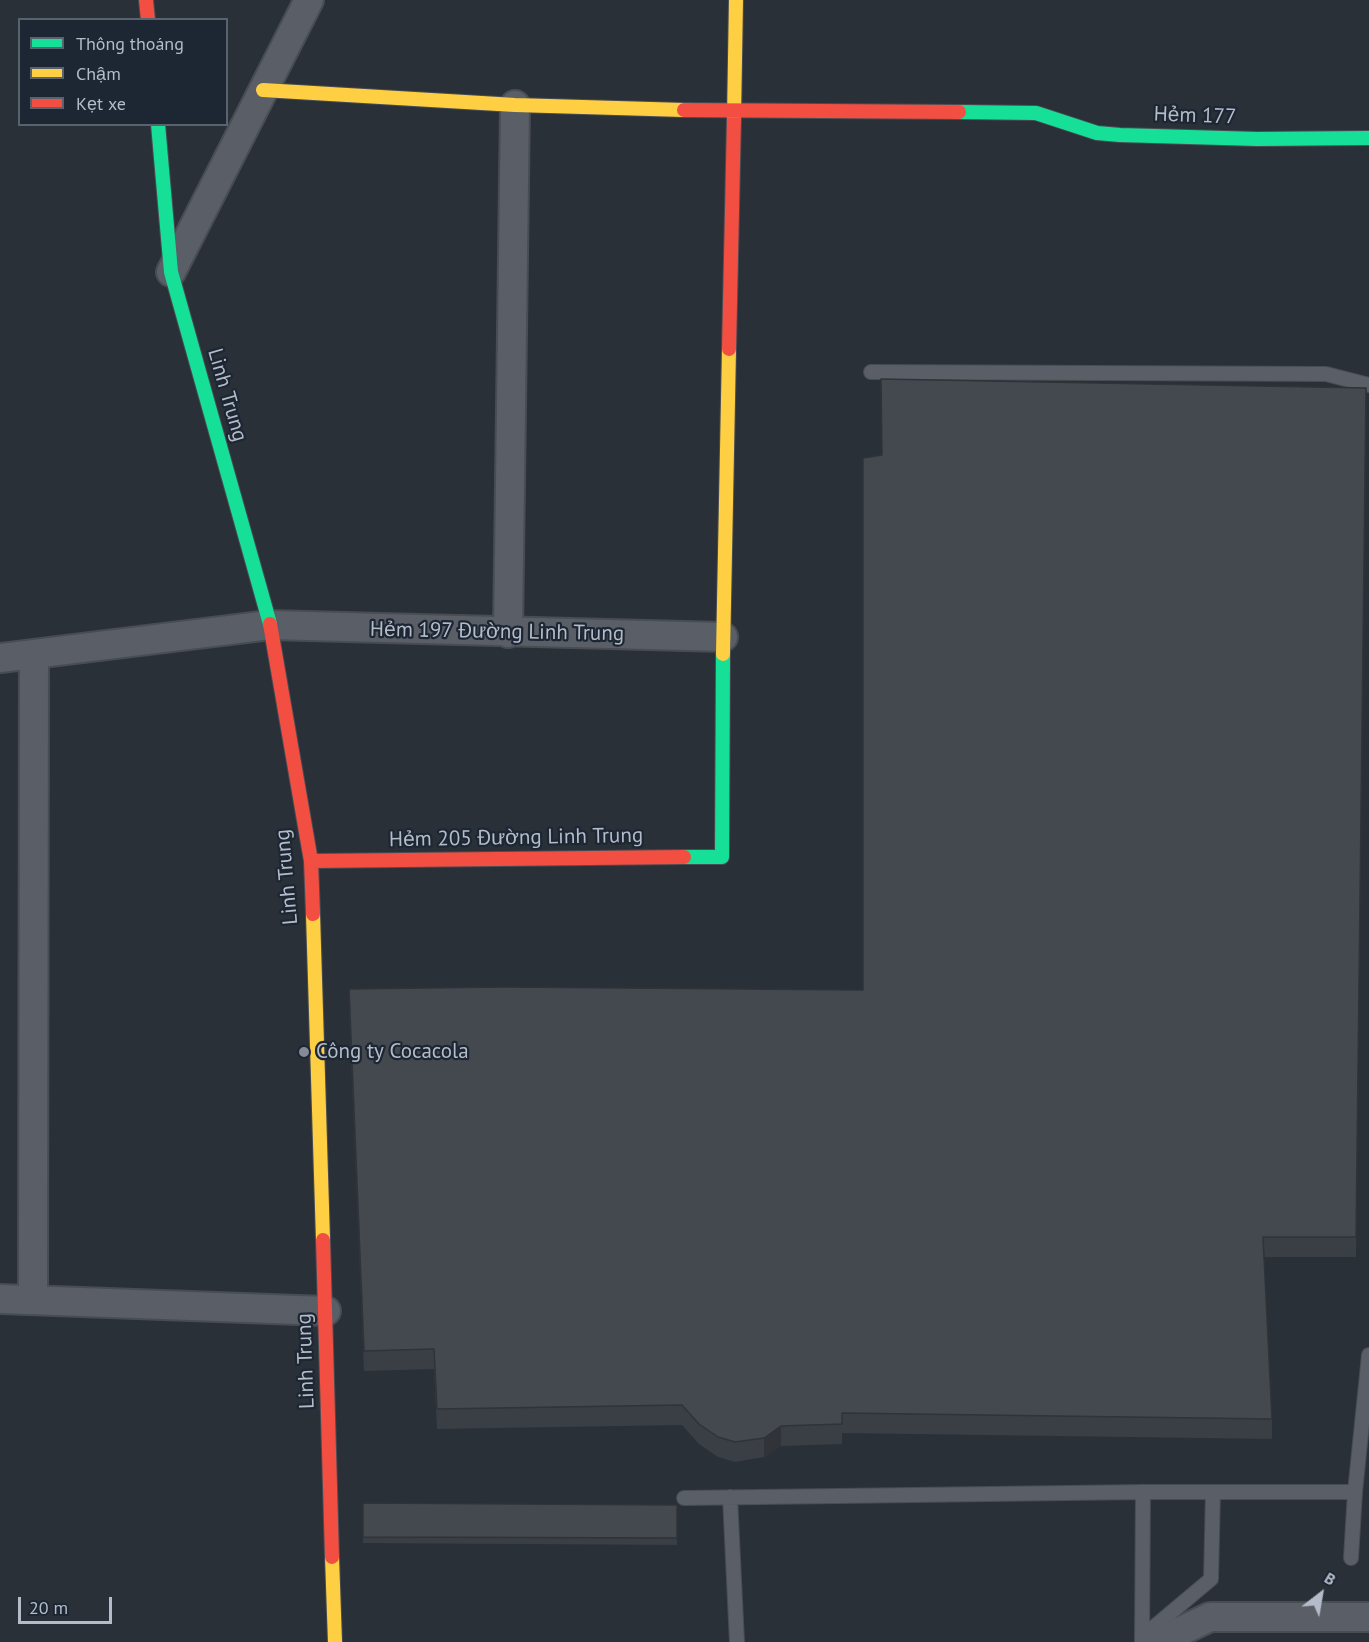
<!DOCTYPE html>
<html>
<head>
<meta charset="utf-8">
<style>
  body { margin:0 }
  #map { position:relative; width:1369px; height:1642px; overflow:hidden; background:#2a3038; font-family:"PT Sans",sans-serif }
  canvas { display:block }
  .legend { position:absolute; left:18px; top:18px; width:210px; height:108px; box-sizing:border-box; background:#1d2633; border:2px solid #59626f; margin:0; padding:8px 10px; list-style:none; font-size:18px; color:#b4bcc9 }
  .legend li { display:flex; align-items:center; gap:12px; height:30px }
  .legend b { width:30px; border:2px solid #59626f }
  .north { position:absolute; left:1291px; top:1564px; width:60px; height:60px; -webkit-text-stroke:4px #1d2633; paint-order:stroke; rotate:31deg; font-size:16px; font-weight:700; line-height:24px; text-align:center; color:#b4bcc9 }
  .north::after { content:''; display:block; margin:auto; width:21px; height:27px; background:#b4bcc9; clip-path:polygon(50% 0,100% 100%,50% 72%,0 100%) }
  .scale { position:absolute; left:18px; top:1597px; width:94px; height:27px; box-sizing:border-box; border:3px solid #b4bcc9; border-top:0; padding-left:8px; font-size:18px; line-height:21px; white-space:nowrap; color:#b4bcc9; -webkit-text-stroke:4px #1d2633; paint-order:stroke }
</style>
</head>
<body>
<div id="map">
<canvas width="1369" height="1642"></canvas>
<ul class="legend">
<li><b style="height:8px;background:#16e098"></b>Thông thoáng</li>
<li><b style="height:8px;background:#ffcf43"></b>Chậm</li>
<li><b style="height:8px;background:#f24e42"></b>Kẹt xe</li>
</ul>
<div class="north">B</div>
<div class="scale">20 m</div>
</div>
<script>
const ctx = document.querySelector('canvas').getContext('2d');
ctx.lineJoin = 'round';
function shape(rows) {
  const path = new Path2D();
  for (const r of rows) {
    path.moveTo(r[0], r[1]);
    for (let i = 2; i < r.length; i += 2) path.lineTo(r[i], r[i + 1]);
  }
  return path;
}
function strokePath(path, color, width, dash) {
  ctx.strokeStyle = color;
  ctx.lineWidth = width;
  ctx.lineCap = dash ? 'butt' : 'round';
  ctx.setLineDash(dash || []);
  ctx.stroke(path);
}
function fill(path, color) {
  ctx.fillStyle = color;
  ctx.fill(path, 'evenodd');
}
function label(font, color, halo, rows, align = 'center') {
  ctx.font = font + ' "PT Sans",sans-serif';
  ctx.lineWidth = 4.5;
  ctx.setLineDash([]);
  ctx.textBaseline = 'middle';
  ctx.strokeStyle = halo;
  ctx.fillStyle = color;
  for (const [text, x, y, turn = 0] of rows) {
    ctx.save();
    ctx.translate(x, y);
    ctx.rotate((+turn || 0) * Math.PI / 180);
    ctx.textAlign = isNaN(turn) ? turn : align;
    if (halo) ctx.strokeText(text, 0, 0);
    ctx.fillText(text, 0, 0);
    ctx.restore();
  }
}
const lane = shape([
  [871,372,1326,374,1369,385],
  [730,1497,737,1642],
  [684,1498,1143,1492,1355,1492],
  [1351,1558,1355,1492,1369,1355],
  [1142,1637,1211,1579,1213,1492],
  [1142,1642,1143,1492]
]);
const street = shape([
  [171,272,309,0],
  [508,633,515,105],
  [0,658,270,625,723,637],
  [0,1299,326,1311],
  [33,1300,34,654],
  [1158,1642,1210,1617,1369,1617]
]);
const fast = shape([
  [959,112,1036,113,1097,133,1120,135,1257,139,1369,138],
  [158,124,171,272,270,624],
  [684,857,722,857,723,654]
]);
const slow = shape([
  [263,90,515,105,684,110],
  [734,118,736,0],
  [723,654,729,349],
  [313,914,323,1240],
  [332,1557,335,1642]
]);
const jam = shape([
  [146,0,148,20],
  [684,110,959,112],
  [729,349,734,118],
  [270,624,311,861,313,914],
  [311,861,684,857],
  [323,1240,332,1557]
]);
strokePath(lane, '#484c53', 16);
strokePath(street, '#484c53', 32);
strokePath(fast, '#484c53', 16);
strokePath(slow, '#484c53', 16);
strokePath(jam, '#484c53', 16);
strokePath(lane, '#5a5e66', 14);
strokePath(street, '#5a5e66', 28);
strokePath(fast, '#16e098', 14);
strokePath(slow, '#ffcf43', 14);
strokePath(jam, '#f24e42', 14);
fill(shape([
  [1366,388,1356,1257,1264,1257,1272,1419,1272,1439,842,1433,842,1444,781,1446,764,1457,735,1462,718,1457,699,1444,682,1425,437,1429,434,1369,364,1371,349,1009,349,989,863,990],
  [363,1503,677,1505,677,1545,363,1543]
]), '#3a3f45');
fill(shape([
  [781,1426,781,1446,764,1457,764,1438]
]), '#303338');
const building = shape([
  [881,379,1366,388,1356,1237,1263,1237,1272,1419,842,1413,842,1424,781,1426,764,1438,735,1442,718,1437,699,1424,682,1405,437,1409,434,1349,364,1351,349,989,505,987,863,990,863,458,882,455,881,379],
  [363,1503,677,1505,677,1538,363,1537,363,1503]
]);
fill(building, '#444950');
strokePath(building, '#303338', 1.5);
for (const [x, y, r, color] of [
  [304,1052,6,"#848b96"]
]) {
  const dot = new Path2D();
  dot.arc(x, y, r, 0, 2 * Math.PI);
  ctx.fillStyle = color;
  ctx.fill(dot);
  strokePath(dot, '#1d2633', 2);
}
label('21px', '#b4bcc9', '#1d2633', [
  ["Hẻm 177",1195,116,2],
  ["Linh Trung",227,395,74],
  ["Hẻm 197 Đường Linh Trung",497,632,1],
  ["Hẻm 205 Đường Linh Trung",516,838,-1],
  ["Linh Trung",287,877,-95],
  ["Linh Trung",306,1361,-92]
]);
label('21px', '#b4bcc9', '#1d2633', [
  ["Công ty Cocacola",316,1052]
], 'left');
</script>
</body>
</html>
